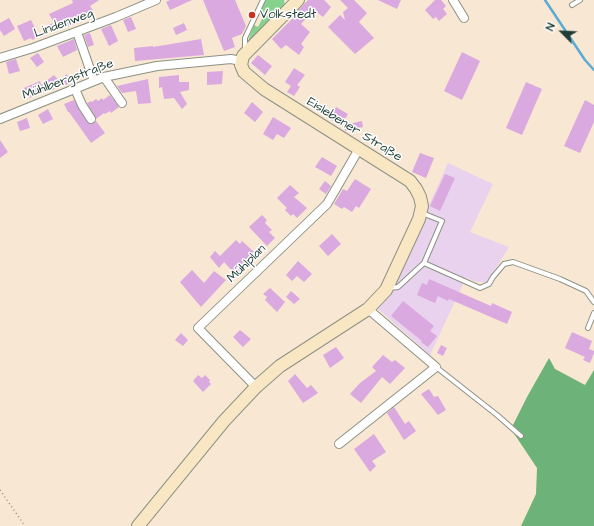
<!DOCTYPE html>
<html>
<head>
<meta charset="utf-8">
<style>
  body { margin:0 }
  #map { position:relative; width:594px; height:526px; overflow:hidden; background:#f8e7d3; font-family:"Architects Daughter",sans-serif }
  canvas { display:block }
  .north { position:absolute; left:542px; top:12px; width:40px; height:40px; -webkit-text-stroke:3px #fff; paint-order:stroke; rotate:294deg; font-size:11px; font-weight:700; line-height:16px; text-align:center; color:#1f3d34 }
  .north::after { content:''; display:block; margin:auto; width:14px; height:18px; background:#1f3d34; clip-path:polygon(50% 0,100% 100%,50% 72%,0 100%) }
</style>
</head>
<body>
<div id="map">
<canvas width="594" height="526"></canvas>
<div class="north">N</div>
</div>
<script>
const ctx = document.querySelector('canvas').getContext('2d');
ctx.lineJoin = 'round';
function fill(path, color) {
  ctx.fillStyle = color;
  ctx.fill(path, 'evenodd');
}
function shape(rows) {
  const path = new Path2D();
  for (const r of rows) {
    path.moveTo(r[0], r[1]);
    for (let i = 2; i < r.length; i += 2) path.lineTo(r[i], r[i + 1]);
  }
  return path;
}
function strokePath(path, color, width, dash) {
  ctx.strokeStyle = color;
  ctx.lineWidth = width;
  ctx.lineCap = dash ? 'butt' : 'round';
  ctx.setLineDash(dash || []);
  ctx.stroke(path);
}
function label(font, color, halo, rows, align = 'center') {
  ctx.font = font + ' "Architects Daughter",sans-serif';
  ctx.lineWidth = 3;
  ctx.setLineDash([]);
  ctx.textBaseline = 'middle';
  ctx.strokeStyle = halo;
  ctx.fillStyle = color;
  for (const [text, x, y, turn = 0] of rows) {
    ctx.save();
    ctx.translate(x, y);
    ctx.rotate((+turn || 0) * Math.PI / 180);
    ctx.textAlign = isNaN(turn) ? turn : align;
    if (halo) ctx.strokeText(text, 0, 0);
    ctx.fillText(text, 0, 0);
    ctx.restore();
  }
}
fill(shape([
  [448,163,493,184,470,232,509,247,487,282,477,282,466,278,430,355,377,308,390,293]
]), '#e9d2ee');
fill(shape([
  [266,0,284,0,285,7,248,43,248,41,254,25,258,27,265,13,261,10]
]), '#87d18e');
fill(shape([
  [549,358,555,369,585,385,594,370,594,526,521,526,536,494,537,468,511,429,527,397]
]), '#6db379');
strokePath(shape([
  [545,0,585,60,594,70]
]), '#5aacd5', 2.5);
fill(shape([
  [72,0,99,0,90,6,94,12,78,23,51,32,48,25,54,23,49,14,73,3],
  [170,0,192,0,170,10,166,2],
  [203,0,235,0,246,26,242,34,232,38,235,47,224,51],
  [308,0,324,0,331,7,323,17,314,10,301,24,310,32,301,44,304,47,299,55,286,45,281,49,272,39,297,14,296,13],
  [340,0,354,0,367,13,359,22,374,38,355,54,328,27,340,15,345,20,343,12,348,8],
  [378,0,401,0,397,9],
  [435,0,441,0,446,6,443,9,447,14,439,21,436,17,433,19,425,10],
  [131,17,136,29,128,32,123,20],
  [9,18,15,29,4,36,0,30,0,23],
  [31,20,39,36,32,40,31,38,24,41,17,26],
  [184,23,187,30,176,35,173,28],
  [111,25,118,41,109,46,101,29],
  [90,33,94,45,88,47,84,35],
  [74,39,77,50,63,57,57,46],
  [201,39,204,55,135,61,134,48,153,46,153,47],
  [462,52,480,61,462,100,444,91],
  [38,53,44,62,37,67,30,58],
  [258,55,272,66,265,75,251,63],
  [16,59,20,71,9,74,6,62],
  [294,68,305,75,297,85,300,87,294,96,287,92,291,86,285,82],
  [223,71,222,84,207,85,207,72],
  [67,74,71,82,66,85,62,78],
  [54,75,61,83,53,90,51,88,29,98,24,88,40,81,41,85],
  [179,75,179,82,189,82,189,90,180,92,187,104,182,109,174,98,164,99,162,87,159,88,159,77],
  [148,79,151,103,138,104,136,91,122,93,117,86],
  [526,82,542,89,522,135,506,128],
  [110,95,119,107,111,113,110,111,105,114,104,113,96,119,87,103,91,101,92,102,96,99,98,101,102,98,103,100],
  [74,100,87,122,92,124,96,121,105,133,91,143,69,112,68,112,64,104],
  [585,100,594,105,594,122,580,153,564,146],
  [252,102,263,112,255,122,244,113],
  [336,107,348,114,341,126,329,118],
  [48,109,53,119,43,124,38,115],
  [273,117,291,128,284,138,277,134,273,140,263,134],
  [27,118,30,128,20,131,17,122],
  [362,121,363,127,345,131,344,125],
  [0,140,8,152,0,158],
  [420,153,434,158,426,178,412,172],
  [322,157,337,166,331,176,315,167],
  [445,174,455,178,440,211,430,206],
  [355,179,371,189,359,208,356,206,352,212,344,207,342,209,334,204,343,189,347,191],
  [325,181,331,186,326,194,319,189],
  [290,185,299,193,294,197,307,208,297,218,293,214,291,216,285,210,287,208,277,198],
  [262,215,267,220,265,223,272,230,269,232,275,238,267,246,249,227],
  [332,234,341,244,328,256,319,246],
  [236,240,240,244,242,241,254,252,245,264,246,265,236,275,224,262,219,268,210,257,215,251,220,256],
  [298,261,312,274,304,282,297,276,292,281,286,275],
  [192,270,204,283,214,271,226,280,201,307,180,282],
  [429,279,491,306,492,303,512,312,507,324,449,299,448,301,438,296,435,303,417,295,422,283,427,285],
  [270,288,285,302,277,312,265,300,267,297,263,294],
  [291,291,300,299,294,304,286,297],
  [403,301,434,326,430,331,437,336,428,347,421,342,422,341,391,316],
  [240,330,251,339,243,347,233,337],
  [572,332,592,341,589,349,594,351,594,353,590,363,583,360,585,357,565,348],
  [181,333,188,340,183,346,175,340],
  [441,345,447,348,443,356,437,353],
  [336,347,344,358,330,368,323,355],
  [383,355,392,362,395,360,405,368,390,384,382,377,361,403,350,394,360,383,376,371,372,367],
  [295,374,307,388,311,385,318,393,303,403,288,381],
  [198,375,202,378,205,375,210,380,209,382,211,384,203,392,193,381],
  [429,389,434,397,438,396,446,410,438,415,421,394],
  [394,407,405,424,409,421,416,431,404,440,387,413],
  [374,434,386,452,372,461,376,466,370,472,354,449]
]), '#daa9df');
const lane = shape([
  [572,5,580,0],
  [245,49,245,38,263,0],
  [422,213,442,221,424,263,480,288,489,284,493,277,504,264,513,262,560,279,586,291,594,302],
  [390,288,398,287,424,263],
  [588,328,594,313],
  [436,367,497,415,521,436]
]);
const street = shape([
  [453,0,464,18],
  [77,32,94,81],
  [0,58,33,48,116,17,156,0],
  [104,77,122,103],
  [75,89,82,105,91,119],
  [0,119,104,77,157,66,231,59,241,61],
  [256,387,198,328,327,204,359,149],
  [339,444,436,367,368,309]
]);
const secondary = shape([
  [138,526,224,421,256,387,280,366,368,309,386,290,419,219,422,206,420,197,416,189,410,181,264,89,244,72,241,65,243,56,298,0]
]);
strokePath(lane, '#8c9284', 6);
strokePath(street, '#8c9284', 10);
strokePath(secondary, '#8c9284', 14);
strokePath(shape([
  [0,490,25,526]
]), '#8c9284', 1.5, [1, 3]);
strokePath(lane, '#fff', 4);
strokePath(street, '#fff', 8);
strokePath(secondary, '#f9e7c3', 12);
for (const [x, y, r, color] of [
  [252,15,4,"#c8321e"]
]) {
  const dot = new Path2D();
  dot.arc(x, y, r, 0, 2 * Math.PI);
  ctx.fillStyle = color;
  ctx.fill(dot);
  strokePath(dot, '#fff', 1.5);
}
label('13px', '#1f3d34', '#fff', [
  ["Volkstedt",260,15]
], 'left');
label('13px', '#1f3d34', '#fff', [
  ["Lindenweg",64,24,-20],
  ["Mühlbergstraße",68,80,-20],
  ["Eislebener Straße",354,130,32],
  ["Mühlplan",247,264,-44]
]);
</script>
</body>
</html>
